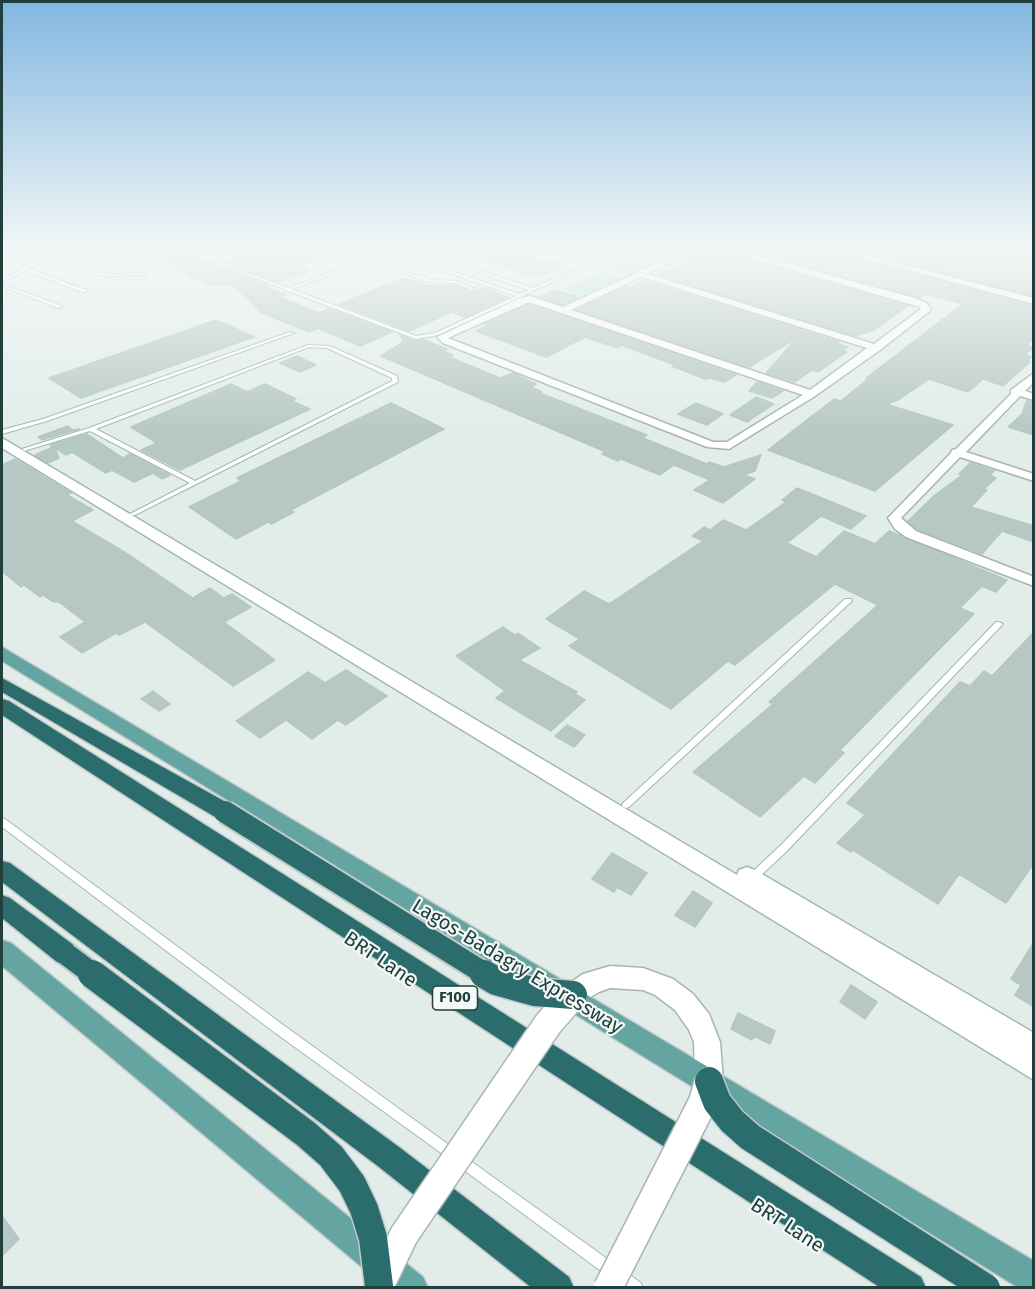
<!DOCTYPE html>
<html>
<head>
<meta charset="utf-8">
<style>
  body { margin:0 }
  #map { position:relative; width:1035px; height:1289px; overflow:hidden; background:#e2edea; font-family:"Fira Sans",sans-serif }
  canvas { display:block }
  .frame { position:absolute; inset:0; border:3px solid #213f3d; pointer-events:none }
</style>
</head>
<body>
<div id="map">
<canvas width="1035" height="1289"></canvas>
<div class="frame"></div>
</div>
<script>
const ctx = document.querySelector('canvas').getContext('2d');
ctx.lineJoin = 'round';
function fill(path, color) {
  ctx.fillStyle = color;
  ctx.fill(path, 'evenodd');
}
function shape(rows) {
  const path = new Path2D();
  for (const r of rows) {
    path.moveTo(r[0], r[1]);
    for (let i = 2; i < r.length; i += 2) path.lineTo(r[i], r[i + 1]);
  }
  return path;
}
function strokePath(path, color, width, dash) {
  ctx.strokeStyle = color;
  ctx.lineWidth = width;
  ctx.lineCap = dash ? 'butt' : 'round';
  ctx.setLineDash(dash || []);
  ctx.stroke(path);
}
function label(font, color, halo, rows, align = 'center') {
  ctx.font = font + ' "Fira Sans",sans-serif';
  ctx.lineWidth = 4.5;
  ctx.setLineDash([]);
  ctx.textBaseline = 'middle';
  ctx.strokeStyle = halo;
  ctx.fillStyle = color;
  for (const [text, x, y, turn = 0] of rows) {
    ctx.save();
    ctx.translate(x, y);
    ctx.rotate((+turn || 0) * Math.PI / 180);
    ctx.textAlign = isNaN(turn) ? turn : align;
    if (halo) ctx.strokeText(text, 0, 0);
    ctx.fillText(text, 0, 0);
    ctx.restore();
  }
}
fill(shape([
  [642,253,664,259,629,275,607,268],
  [600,272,622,278,585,296,563,289]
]), '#badfcb');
const building = shape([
  [156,253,179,253,213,264,267,285,264,286,286,295,280,297,318,313,329,309,392,332,360,346,318,328,309,332,262,313,237,288,227,284,213,286,198,278,194,278,156,253],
  [247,253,332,253,333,255,298,267,308,271,277,282,222,261,247,253],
  [471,253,523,253,565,266,536,277,471,256,471,253],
  [691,253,732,253,733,255,908,306,874,330,856,336,658,275,689,262,681,260,691,253],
  [753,253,823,253,858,259,1034,306,1034,337,1027,345,1033,348,1025,355,1032,357,1027,361,1030,362,1003,386,983,379,968,392,929,379,898,400,886,404,953,425,875,491,768,450,834,399,841,401,868,379,866,378,963,304,925,294,920,298,753,253],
  [865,253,987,253,982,257,984,261,997,253,1034,253,1034,296,865,253],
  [404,278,428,286,455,285,473,292,483,288,508,297,465,317,452,312,409,331,339,304,404,278],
  [645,281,839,342,835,343,848,347,843,351,847,352,818,372,812,370,795,382,766,373,797,338,749,367,577,310,626,287,629,288,645,281],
  [555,290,579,297,563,305,540,297,555,290],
  [529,304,736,375,724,382,710,378,705,379,672,366,675,365,621,345,618,348,585,337,546,357,476,331,489,325,485,324,529,304],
  [216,320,254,337,81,398,49,378,216,320],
  [400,335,415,341,424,340,447,349,443,351,453,355,449,357,500,378,513,373,536,384,531,387,542,392,540,393,647,435,643,438,707,464,709,462,724,467,761,455,755,471,744,475,755,479,723,503,694,490,710,480,674,465,660,475,621,459,618,461,602,454,606,452,381,356,403,342,400,335],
  [297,356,316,365,300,372,280,363,297,356],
  [757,382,783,391,772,398,749,391,757,382],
  [231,384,247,392,265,384,296,399,292,401,310,409,180,470,141,450,157,443,131,427,231,384],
  [756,397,774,404,747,422,730,415,756,397],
  [1027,400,1034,402,1034,435,1008,427,1022,414,1027,400],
  [391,403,444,429,291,510,294,512,271,524,268,522,236,539,189,507,241,481,237,478,391,403],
  [696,403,723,414,707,425,678,414,696,403],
  [68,426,72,430,79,429,42,440,38,437,68,426],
  [87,434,123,458,130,454,170,475,162,479,153,473,134,482,112,470,106,473,72,452,66,455,55,448,59,458,48,463,35,455,53,447,50,445,87,434],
  [15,459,71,493,67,495,93,510,72,521,126,553,193,598,210,588,224,598,232,594,251,607,224,622,275,660,233,686,145,622,119,635,116,633,82,653,60,637,85,622,59,602,54,602,43,595,40,597,24,585,21,587,2,571,2,465,15,459],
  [970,463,994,471,990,475,996,478,984,489,987,490,971,507,1034,526,1034,542,1002,531,982,554,917,529,908,521,935,495,962,475,959,474,970,463],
  [797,488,866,516,851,529,821,516,787,543,816,557,844,531,875,544,889,531,1007,580,996,592,982,586,960,608,974,614,840,750,844,753,815,783,804,776,760,817,693,772,773,704,769,702,878,605,835,584,735,665,728,661,671,709,569,646,580,639,546,619,584,591,609,604,703,541,692,536,704,527,710,530,723,520,746,530,786,502,782,500,797,488],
  [503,627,515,635,518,633,540,648,519,660,577,692,575,694,585,700,551,731,496,698,505,691,456,656,503,627],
  [1034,632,1034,863,1006,903,959,874,938,904,853,850,851,852,837,843,865,815,847,803,960,682,970,686,984,671,992,676,1034,632],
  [346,670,387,696,346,725,338,720,312,739,286,720,260,738,236,721,308,672,325,683,346,670],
  [153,691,170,704,159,711,141,699,153,691],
  [567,725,585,735,574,747,555,736,567,725],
  [612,853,647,873,631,895,617,887,614,892,592,879,612,853],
  [693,891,712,903,695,927,675,915,693,891],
  [1034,942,1034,1007,1015,995,1021,985,1011,979,1034,942],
  [851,985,877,1002,865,1019,840,1002,851,985],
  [738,1013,775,1031,770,1044,754,1036,752,1040,731,1029,738,1013],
  [2,1216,19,1239,2,1256,2,1216]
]);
fill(building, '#b7c8c4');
strokePath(building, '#b4c7c3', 1.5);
const service = shape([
  [47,253,51,253,72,263,99,253,104,253,103,254,76,264,94,272,111,274,144,273,146,274,144,275,111,276,93,274,57,258,27,268,86,290,86,292,82,292,26,271,2,281,2,279,22,269,22,267,53,257,47,253],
  [190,253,195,253,288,288,385,253,390,253,389,254,292,289,416,336,435,333,516,296,393,254,392,253,397,253,430,264,449,260,533,288,571,271,574,272,438,335,416,339,288,291,284,291,284,289,190,253],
  [448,262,529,290,519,294,434,265,448,262],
  [991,253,995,253,986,259,984,259,984,257,991,253],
  [376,261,431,280,456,281,476,289,472,290,455,283,429,282,375,263,374,262,376,261],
  [2,284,62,306,62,307,58,308,2,286,2,284],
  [290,332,294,333,47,421,2,434,2,430,43,419,290,332],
  [308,345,330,346,397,376,398,382,135,515,131,515,130,514,190,483,90,431,27,450,25,451,22,449,89,428,308,345],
  [309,347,327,348,392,378,392,381,195,481,96,429,309,347],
  [845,599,851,599,852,601,629,807,626,808,623,807,622,805,623,803,845,599],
  [996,622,999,622,1003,624,787,851,755,881,752,882,749,881,747,878,749,875,781,845,996,622],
  [2,818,5,819,282,1024,456,1150,458,1154,457,1157,461,1155,465,1157,641,1283,642,1288,624,1288,457,1165,455,1161,456,1158,452,1160,448,1158,274,1032,2,827,2,818]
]);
const minor = shape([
  [679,253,689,253,648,274,874,344,921,309,920,307,734,253,746,253,915,298,927,303,931,310,880,350,815,396,729,449,707,447,443,343,437,337,520,298,530,296,563,307,679,253],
  [641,277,867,348,810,390,571,310,641,277],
  [529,302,803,395,727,442,713,442,448,338,529,302],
  [845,253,857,253,1034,298,1034,304,845,253],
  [1034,373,1034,382,1025,391,1034,394,1034,400,1020,396,966,452,1034,474,1034,481,960,457,901,518,916,531,1034,577,1034,586,906,537,895,529,888,518,951,453,952,450,956,449,1011,394,1011,390,1034,373]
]);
const tertiary = shape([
  [610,966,643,968,673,979,693,994,709,1014,720,1042,723,1081,719,1091,709,1095,699,1091,695,1081,694,1042,689,1030,675,1010,655,995,643,990,610,988,599,992,573,1007,564,1003,560,995,564,987,583,974,610,966]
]);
const secondary = shape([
  [2,438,737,875,739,870,747,867,755,870,1034,1033,1034,1080,2,448,2,438]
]);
const primary = shape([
  [2,647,1034,1261,1034,1288,1019,1288,2,661,2,647],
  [2,940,11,943,423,1277,428,1288,387,1288,2,966,2,940]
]);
const motorway = shape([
  [2,678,233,806,236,812,233,818,225,820,217,818,2,692,2,678],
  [2,699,9,701,921,1277,926,1288,881,1288,2,715,2,699],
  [2,861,10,863,399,1147,569,1277,574,1288,532,1288,379,1167,2,882,2,861],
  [2,895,10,898,75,946,78,954,75,962,66,965,57,962,2,918,2,895]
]);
strokePath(service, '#a4b5b3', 2);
strokePath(minor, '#a4b5b3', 3);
strokePath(tertiary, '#a4b5b3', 3);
strokePath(secondary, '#a0b9b5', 3);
strokePath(primary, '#c1c9c9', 3);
strokePath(motorway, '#c1c9c9', 3);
fill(service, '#fff');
fill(minor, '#fff');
fill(tertiary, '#fff');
fill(secondary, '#fff');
fill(primary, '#64a5a1');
fill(motorway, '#2b6d6c');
const tertiaryBridge = shape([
  [380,1285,404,1235,548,1024,573,995],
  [608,1288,703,1102,709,1081]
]);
const motorwayBridgeFar1 = shape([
  [225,812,487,975],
  [66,954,94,975]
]);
const motorwayBridge = shape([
  [92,974,306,1134,331,1156,352,1184,364,1209,373,1238,379,1286],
  [484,974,496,981,535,992,573,995],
  [709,1081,717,1102,732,1121,750,1137,986,1288]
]);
strokePath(tertiaryBridge, '#a4b5b3', 31, []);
strokePath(motorwayBridgeFar1, '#c1c9c9', 26, []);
strokePath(motorwayBridge, '#c1c9c9', 31, []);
strokePath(tertiaryBridge, '#fff', 28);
strokePath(motorwayBridgeFar1, '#2b6d6c', 22);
strokePath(motorwayBridge, '#2b6d6c', 28);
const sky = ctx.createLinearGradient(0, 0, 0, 433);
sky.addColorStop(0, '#81b6e0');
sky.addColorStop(0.58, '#f2f7f6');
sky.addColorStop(1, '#f2f7f600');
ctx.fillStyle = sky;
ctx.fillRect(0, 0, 1035, 433);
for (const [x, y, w] of [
  [455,998,45]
]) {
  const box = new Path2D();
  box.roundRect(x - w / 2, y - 12, w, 24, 4.5);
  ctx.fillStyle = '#f3f9f7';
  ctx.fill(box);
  strokePath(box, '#213f3d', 1.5);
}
label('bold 15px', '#213f3d', null, [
  ["F100",455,998]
]);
label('20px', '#213f3d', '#f3f9f7', [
  ["BRT Lane",380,960,34],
  ["Lagos-Badagry Expressway",517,967,31],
  ["BRT Lane",787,1226,33]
]);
</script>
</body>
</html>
